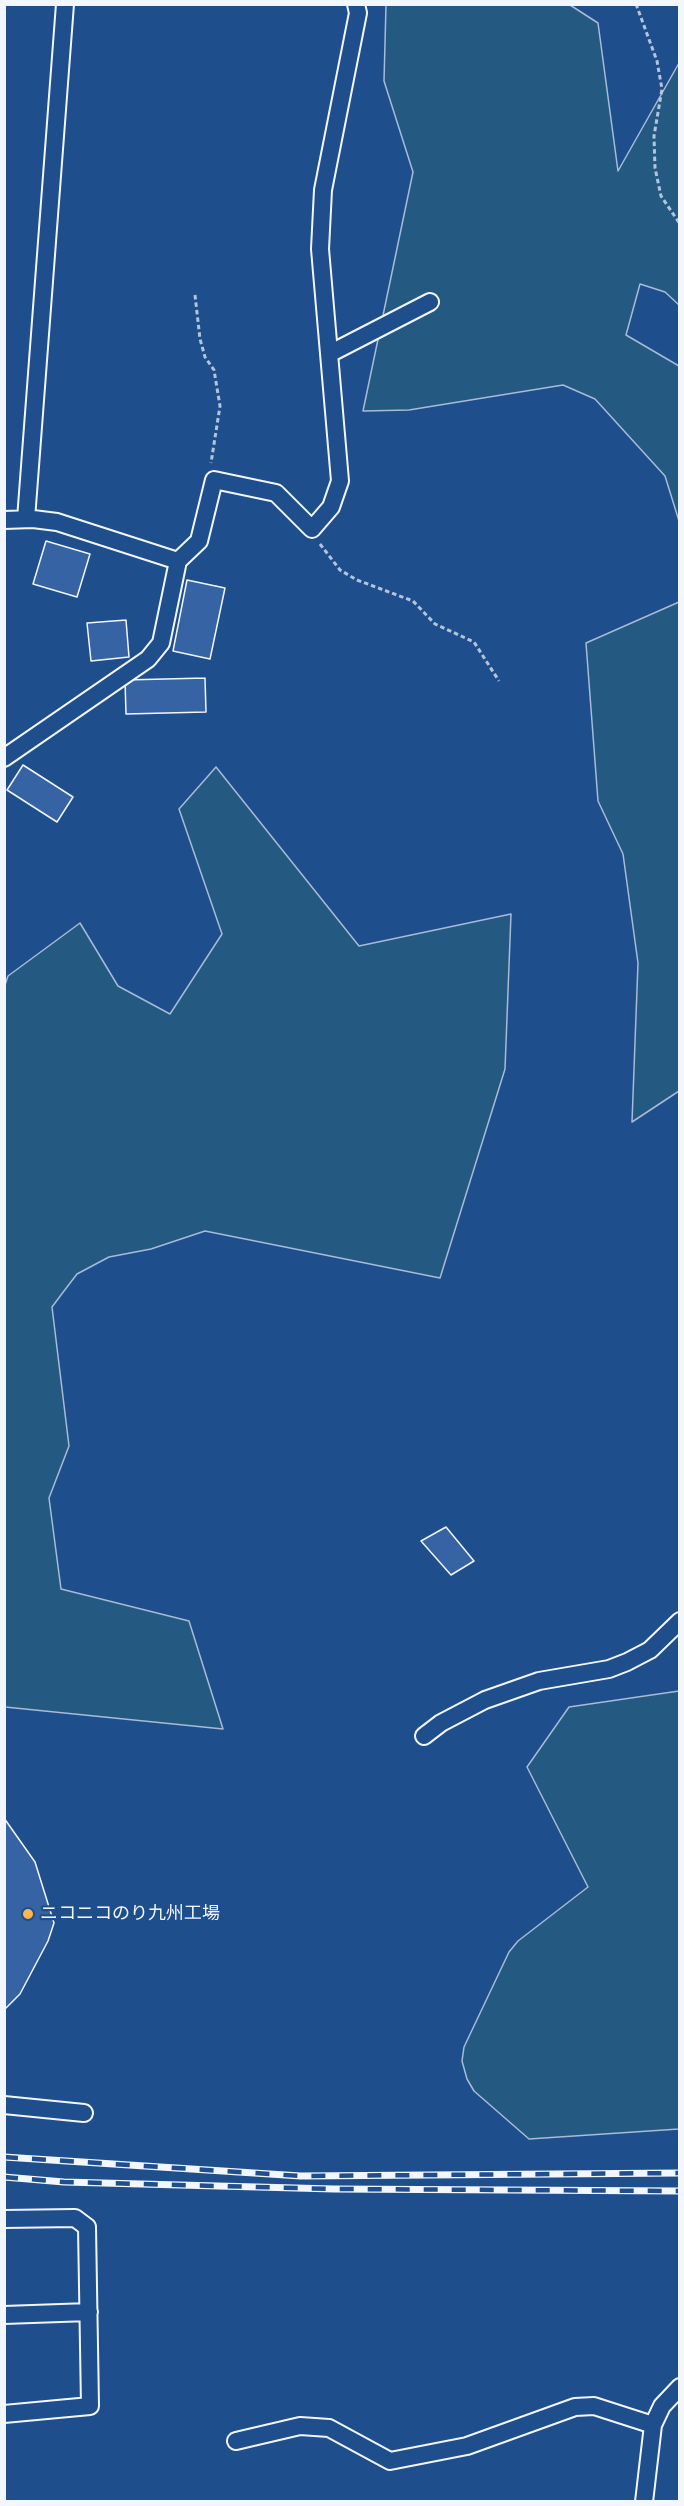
<!DOCTYPE html>
<html>
<head>
<meta charset="utf-8">
<style>
  body { margin:0 }
  #map { position:relative; width:684px; height:2506px; overflow:hidden; background:#1f4e8c; font-family:"Alegreya Sans",sans-serif }
  canvas { display:block }
  .frame { position:absolute; inset:0; border:6px solid #f2f6ff; pointer-events:none }
</style>
</head>
<body>
<div id="map">
<canvas width="684" height="2506"></canvas>
<div class="frame"></div>
</div>
<script>
const ctx = document.querySelector('canvas').getContext('2d');
ctx.lineJoin = 'round';
function fill(path, color) {
  ctx.fillStyle = color;
  ctx.fill(path, 'evenodd');
}
function shape(rows) {
  const path = new Path2D();
  for (const r of rows) {
    path.moveTo(r[0], r[1]);
    for (let i = 2; i < r.length; i += 2) path.lineTo(r[i], r[i + 1]);
  }
  return path;
}
function strokePath(path, color, width, dash) {
  ctx.strokeStyle = color;
  ctx.lineWidth = width;
  ctx.lineCap = dash ? 'butt' : 'round';
  ctx.setLineDash(dash || []);
  ctx.stroke(path);
}
function label(font, color, halo, rows, align = 'center') {
  ctx.font = font + ' "Alegreya Sans","Noto Sans JP",sans-serif';
  ctx.lineWidth = 4.5;
  ctx.setLineDash([]);
  ctx.textBaseline = 'middle';
  ctx.strokeStyle = halo;
  ctx.fillStyle = color;
  for (const [text, x, y, turn = 0] of rows) {
    ctx.save();
    ctx.translate(x, y);
    ctx.rotate((+turn || 0) * Math.PI / 180);
    ctx.textAlign = isNaN(turn) ? turn : align;
    if (halo) ctx.strokeText(text, 0, 0);
    ctx.fillText(text, 0, 0);
    ctx.restore();
  }
}
const green = shape([
  [386,5,570,5,598,23,618,171,679,63,679,305,665,292,640,284,626,335,679,366,679,521,665,476,595,399,563,385,409,410,363,411,413,172,384,81,386,5],
  [679,602,679,1091,632,1122,638,963,623,854,598,801,586,643,679,602],
  [216,767,359,946,511,914,505,1069,440,1278,205,1231,151,1249,109,1257,77,1274,64,1291,52,1307,69,1446,49,1498,61,1589,189,1621,223,1729,5,1707,5,985,8,976,80,923,118,986,170,1014,222,934,179,809,216,767],
  [679,1691,679,2129,529,2139,474,2091,467,2079,462,2061,464,2047,509,1952,518,1941,588,1887,527,1767,569,1707,679,1691]
]);
fill(green, '#245a82');
strokePath(green, '#a8bbd7', 1.5);
const building = shape([
  [46,541,90,554,77,597,33,584,46,541],
  [187,580,225,588,210,659,173,651,187,580],
  [126,620,129,657,91,661,87,623,126,620],
  [205,678,206,712,126,714,125,680,205,678],
  [23,765,73,797,57,822,7,790,23,765],
  [446,1527,474,1561,451,1575,421,1541,446,1527],
  [4,1818,35,1862,54,1923,48,1941,20,1994,4,2010,4,1818]
]);
fill(building, '#3563a3');
strokePath(building, '#f2f6ff', 1.5);
const street = shape([
  [329,354,430,302],
  [26,519,65,4],
  [4,520,33,519,57,522,178,561],
  [4,758,148,659,161,643,178,561,199,541,214,480,276,493,312,529,331,507,340,481,320,249,323,190,358,13,356,4],
  [424,1736,441,1723,485,1700,539,1681,609,1669,627,1662,650,1650,680,1621],
  [4,2105,84,2113],
  [4,2219,75,2218,87,2227,90,2406,4,2414],
  [4,2315,89,2312],
  [236,2441,300,2426,329,2428,390,2461,467,2446,575,2407,594,2406,653,2425],
  [644,2502,653,2425,662,2406,680,2387]
]);
strokePath(street, '#f2f6ff', 20);
strokePath(shape([
  [636,4,657,61,662,89,654,136,655,168,661,196,680,224],
  [195,295,200,339,205,357,214,370,220,406,211,463],
  [320,544,340,570,357,580,413,601,435,624,474,642,499,681]
]), '#b3c4dc', 3, [4.5, 3]);
strokePath(street, '#1f4e8c', 16);
const rail = shape([
  [4,2157,301,2176,680,2173],
  [4,2177,64,2182,334,2189,680,2191]
]);
strokePath(rail, '#f2f6ff', 7);
strokePath(rail, '#1f4e8c', 4.5, [14]);
for (const [x, y, r, color] of [
  [28,1914,6,"#ffb74d"]
]) {
  const dot = new Path2D();
  dot.arc(x, y, r, 0, 2 * Math.PI);
  ctx.fillStyle = color;
  ctx.fill(dot);
  strokePath(dot, '#1f4e8c', 2);
}
label('18px', '#f2f6ff', '#1f4e8c', [
  ["ニコニコのり九州工場",40,1914]
], 'left');
</script>
</body>
</html>
